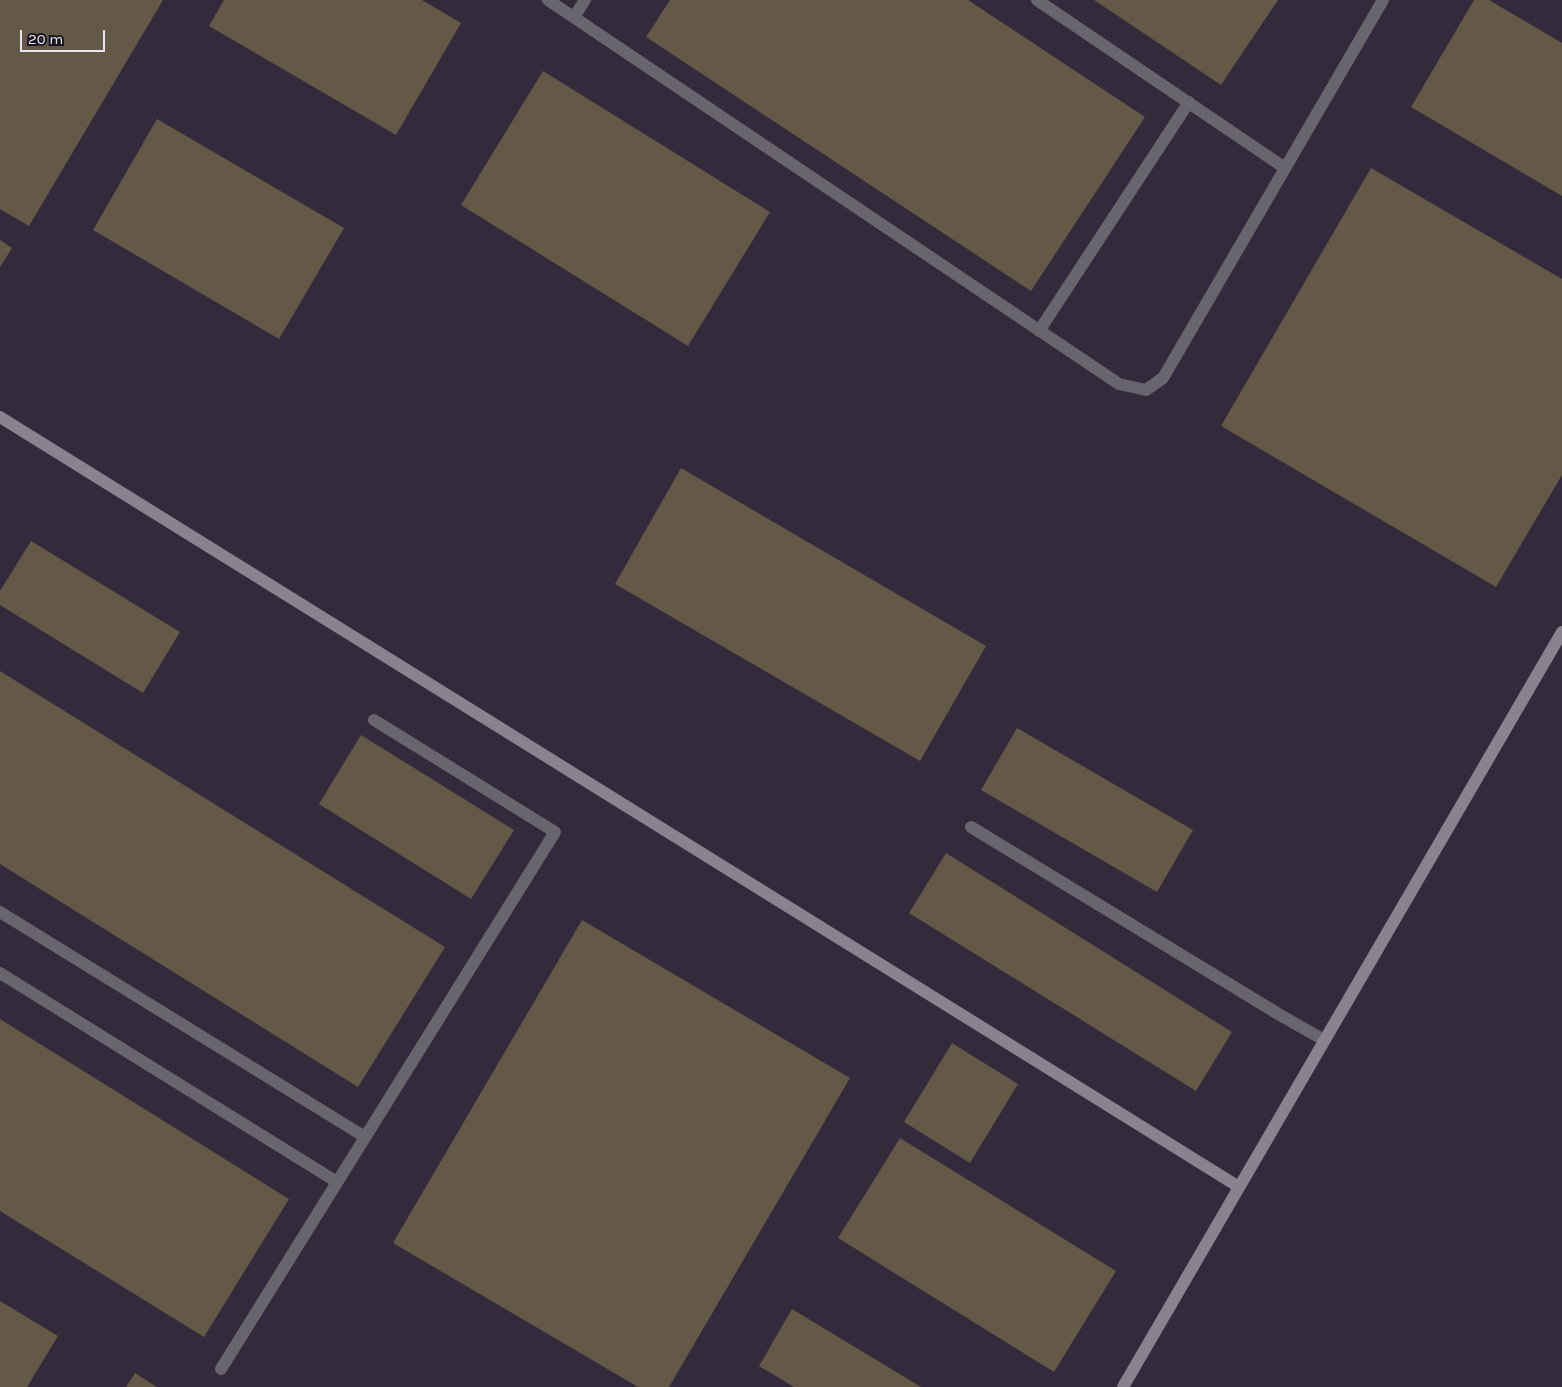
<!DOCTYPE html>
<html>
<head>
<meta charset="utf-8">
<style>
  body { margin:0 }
  #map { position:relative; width:1562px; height:1387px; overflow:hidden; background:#332b3c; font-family:Karla,sans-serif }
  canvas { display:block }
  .scale { position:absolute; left:20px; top:30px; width:85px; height:22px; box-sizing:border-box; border:2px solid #e9e5f0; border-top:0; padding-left:6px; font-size:15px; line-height:18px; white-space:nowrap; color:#e9e5f0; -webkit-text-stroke:4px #19161d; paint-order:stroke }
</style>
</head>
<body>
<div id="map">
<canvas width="1562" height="1387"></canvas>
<div class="scale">20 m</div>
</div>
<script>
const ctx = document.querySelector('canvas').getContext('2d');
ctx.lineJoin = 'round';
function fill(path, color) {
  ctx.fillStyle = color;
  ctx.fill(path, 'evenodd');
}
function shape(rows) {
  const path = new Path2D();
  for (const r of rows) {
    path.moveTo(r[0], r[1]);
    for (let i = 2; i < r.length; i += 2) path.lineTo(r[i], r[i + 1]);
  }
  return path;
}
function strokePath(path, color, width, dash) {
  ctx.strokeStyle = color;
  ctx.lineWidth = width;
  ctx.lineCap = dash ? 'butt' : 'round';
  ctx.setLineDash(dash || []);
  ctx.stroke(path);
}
fill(shape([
  [0,0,163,0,29,226,0,209],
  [224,0,422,0,461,23,396,135,209,26],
  [670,0,968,0,1145,117,1031,291,646,37],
  [1094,0,1278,0,1221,85],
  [1474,0,1489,0,1562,43,1562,196,1411,107],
  [543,71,770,212,688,346,461,205],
  [157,119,344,228,279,339,93,230],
  [1371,168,1562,279,1562,475,1496,587,1221,426],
  [0,240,12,248,0,267],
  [681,468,986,646,920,761,615,584],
  [31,541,180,632,143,693,0,605,0,591],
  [0,671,445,947,358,1087,0,864],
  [1017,728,1193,830,1157,892,981,790],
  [361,735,514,830,471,899,319,804],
  [946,853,1232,1032,1196,1091,909,913],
  [582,920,850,1078,669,1387,638,1387,393,1243],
  [0,1019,289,1199,204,1337,0,1211],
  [952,1043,1018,1084,970,1163,904,1122],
  [900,1138,1116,1271,1054,1372,838,1238],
  [0,1301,58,1336,27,1387,0,1387],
  [792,1309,921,1387,794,1387,759,1366],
  [135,1373,157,1387,126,1387]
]), '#645847');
strokePath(shape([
  [548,0,1119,384,1146,390,1163,378,1383,0],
  [1037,0,1285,168],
  [574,17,585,0],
  [1039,331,1189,102],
  [971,827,1280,1015,1324,1040],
  [0,912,365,1137],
  [0,973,337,1182],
  [221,1369,555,832,374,720]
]), '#69656e', 12);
strokePath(shape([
  [0,417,1239,1187],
  [1123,1387,1562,632]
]), '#898391', 12);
</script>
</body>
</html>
